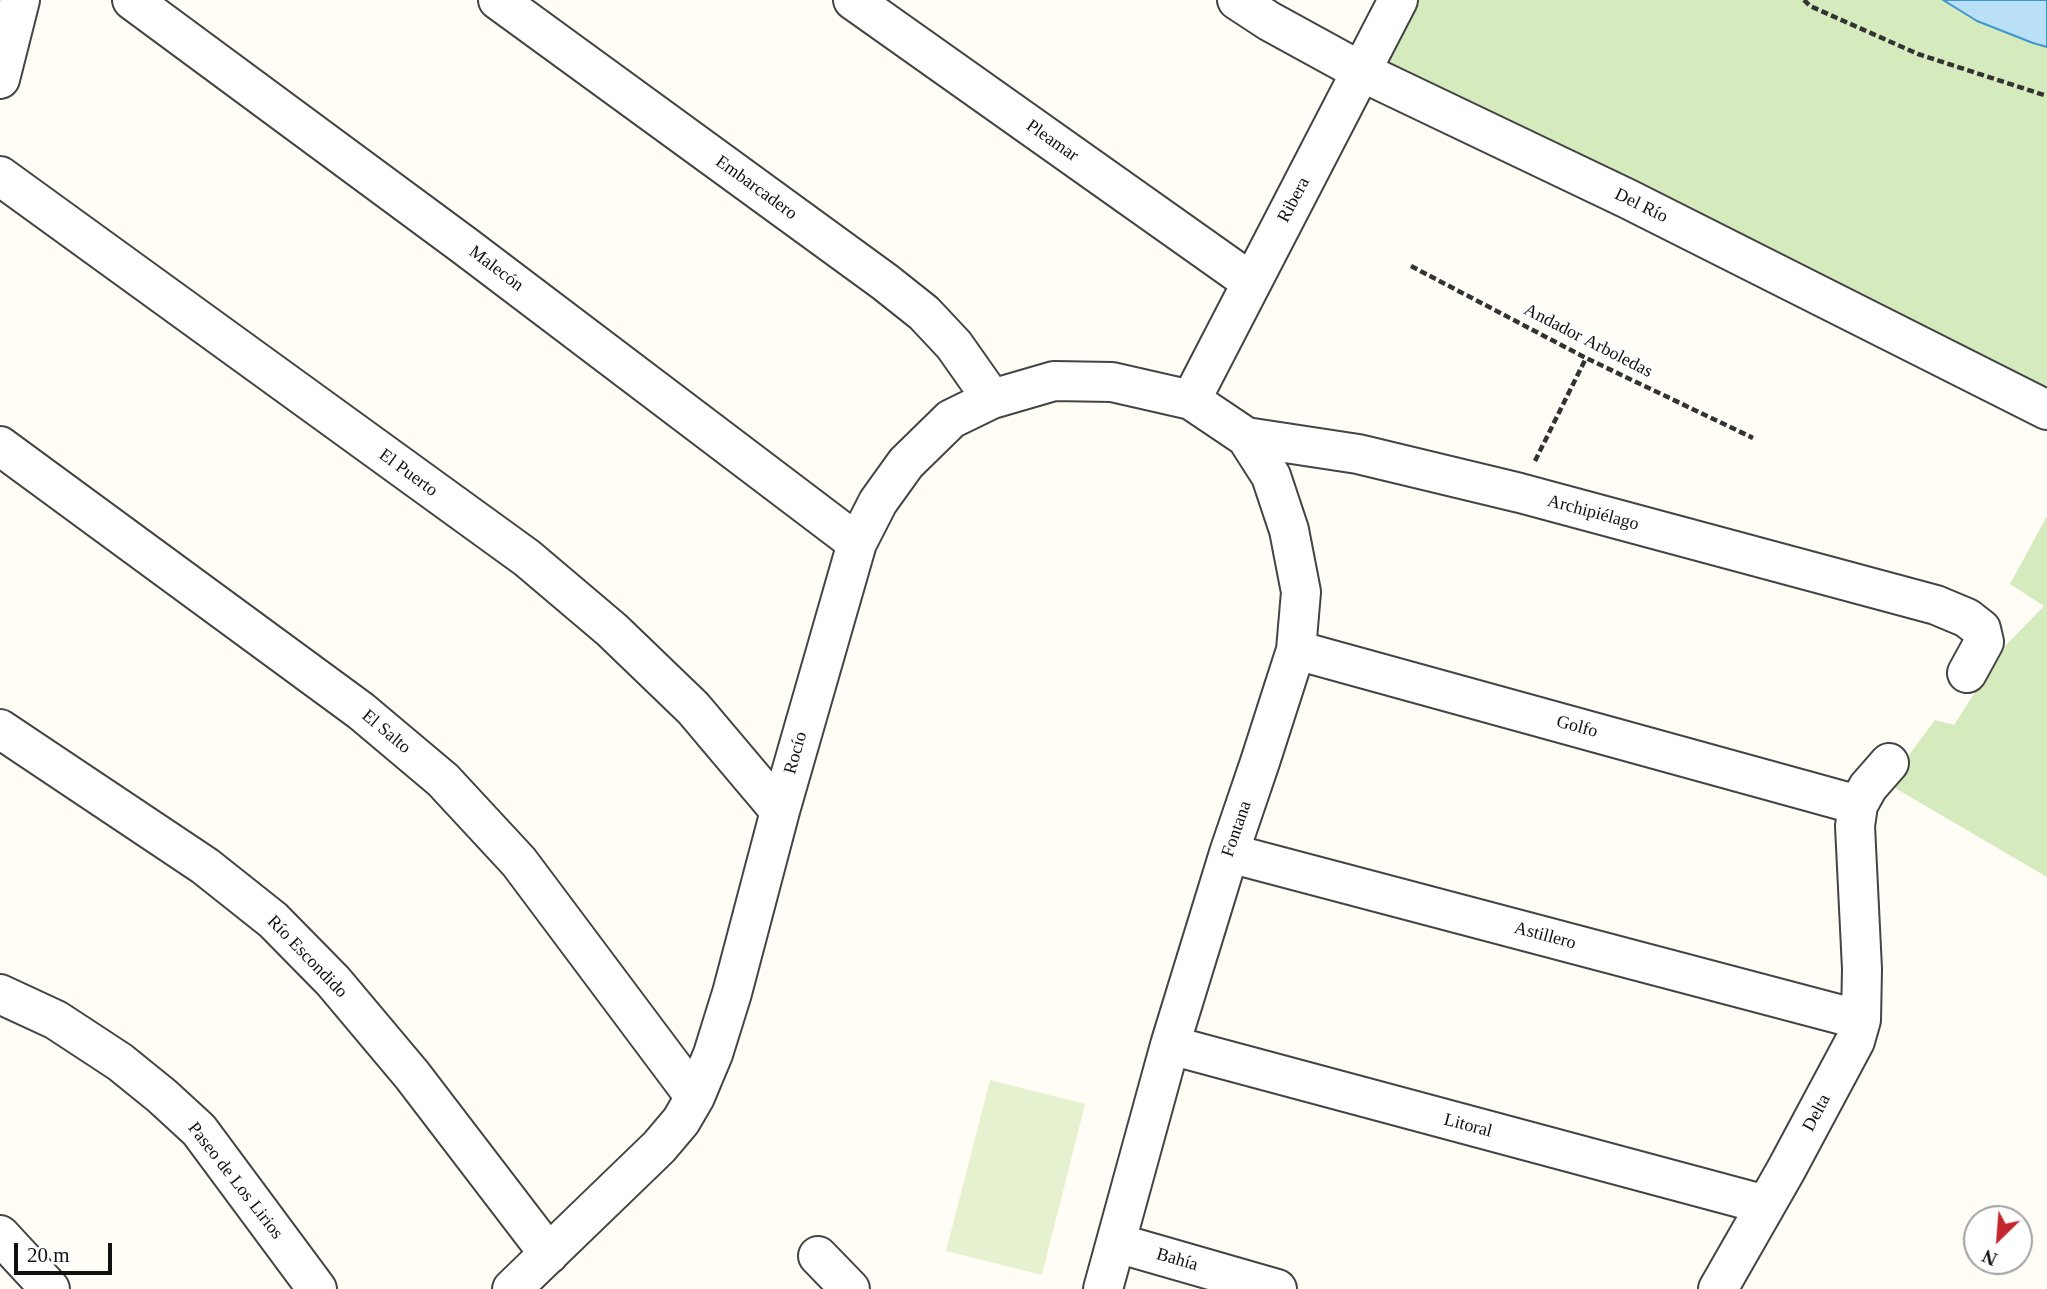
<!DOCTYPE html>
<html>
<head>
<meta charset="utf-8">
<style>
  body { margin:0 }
  #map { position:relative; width:2047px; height:1289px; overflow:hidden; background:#fffdf5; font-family:"Times New Roman",serif }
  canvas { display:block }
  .north { position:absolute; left:1963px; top:1205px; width:70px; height:70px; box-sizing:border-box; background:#fff; border:2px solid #a0a0a0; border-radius:50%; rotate:205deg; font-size:19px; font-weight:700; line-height:28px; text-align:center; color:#111 }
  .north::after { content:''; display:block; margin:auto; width:24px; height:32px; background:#c4262e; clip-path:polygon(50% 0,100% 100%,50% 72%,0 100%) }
  .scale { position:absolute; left:14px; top:1243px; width:98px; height:32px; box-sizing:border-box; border:4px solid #111; border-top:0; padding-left:9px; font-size:21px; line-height:24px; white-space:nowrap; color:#111; -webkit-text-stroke:5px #fff; paint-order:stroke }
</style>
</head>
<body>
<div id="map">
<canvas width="2047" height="1289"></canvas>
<div class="north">N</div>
<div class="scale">20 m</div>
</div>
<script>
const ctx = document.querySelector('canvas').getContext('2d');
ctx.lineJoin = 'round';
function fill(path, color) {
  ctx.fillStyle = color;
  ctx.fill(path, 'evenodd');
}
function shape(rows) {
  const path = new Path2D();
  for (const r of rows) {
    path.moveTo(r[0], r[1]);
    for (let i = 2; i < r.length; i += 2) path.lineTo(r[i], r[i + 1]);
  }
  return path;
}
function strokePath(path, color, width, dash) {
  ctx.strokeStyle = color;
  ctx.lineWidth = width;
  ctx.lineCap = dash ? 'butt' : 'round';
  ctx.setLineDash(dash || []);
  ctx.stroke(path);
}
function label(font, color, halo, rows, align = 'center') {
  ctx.font = font + ' "Times New Roman",serif';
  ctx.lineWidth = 7;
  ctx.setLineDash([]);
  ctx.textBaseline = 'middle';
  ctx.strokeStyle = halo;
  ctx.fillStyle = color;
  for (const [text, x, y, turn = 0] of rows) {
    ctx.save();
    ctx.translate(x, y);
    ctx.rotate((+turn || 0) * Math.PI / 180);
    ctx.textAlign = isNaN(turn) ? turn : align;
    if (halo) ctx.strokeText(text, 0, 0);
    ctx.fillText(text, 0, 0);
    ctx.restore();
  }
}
fill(shape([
  [1398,0,2047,0,2047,410,1362,72],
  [2047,516,2047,877,1895,788,1907,770,1903,763,1935,720,1954,725,2005,646,2044,606,2010,584]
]), '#d5ebbd');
fill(shape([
  [990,1080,1085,1104,1042,1275,946,1251]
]), '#e6f2cf');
const water = shape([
  [1943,0,2047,0,2047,47,2033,43,1977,21,1943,0]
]);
fill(water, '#b9e0f7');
strokePath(water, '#3f96cf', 2);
const minor = shape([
  [132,0,465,246,857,543],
  [498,0,885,282,924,313,954,345,992,399],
  [853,0,1251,282],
  [1237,0,1269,21,1362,72,1628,199,2047,410],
  [0,79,20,0],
  [0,176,527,558,612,630,693,708,780,811],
  [1191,400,1398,0],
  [1246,437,1358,454,1520,493,1936,605,1967,618,1981,629,1984,642,1967,673],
  [0,446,361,711,443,780,519,862,695,1097],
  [1296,650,1858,805],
  [0,729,205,866,273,920,333,981,412,1075,549,1254],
  [1229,853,1861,1020],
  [0,994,56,1020,120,1062,162,1096,199,1130,317,1289],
  [1170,1045,1766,1205],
  [0,1235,50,1289],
  [1117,1243,1277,1289],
  [818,1256,850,1289],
  [512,1289,659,1147,681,1121,695,1097,713,1054,732,993,780,811,857,543,878,502,906,463,951,419,992,399,1054,381,1112,382,1191,400,1246,437,1271,476,1289,530,1301,592,1296,650,1260,762,1229,853,1170,1045,1103,1289],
  [1718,1289,1786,1170,1855,1041,1861,1020,1862,969,1855,826,1858,805,1868,787,1889,763]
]);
strokePath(minor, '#444', 42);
strokePath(shape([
  [1804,0,1810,6,1918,54,2047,96],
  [1411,266,1586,358,1753,438],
  [1535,461,1586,358]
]), '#333', 4.5, [7, 3.5]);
strokePath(minor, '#fff', 38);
label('18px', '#111', '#fff', [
  ["Pleamar",1052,141,35],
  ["Embarcadero",756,188,36],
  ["Ribera",1294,200,-62],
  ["Del Río",1641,206,26],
  ["Malecón",496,269,37],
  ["Andador Arboledas",1588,341,27],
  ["El Puerto",408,473,36],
  ["Archipiélago",1593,513,15],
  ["Golfo",1577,727,15],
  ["El Salto",386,732,40],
  ["Rocío",796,753,-74],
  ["Fontana",1237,829,-71],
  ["Astillero",1545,936,15],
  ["Río Escondido",307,957,46],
  ["Delta",1817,1113,-62],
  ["Litoral",1468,1126,15],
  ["Paseo de Los Lirios",235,1181,52],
  ["Bahía",1177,1260,16]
]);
</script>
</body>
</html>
